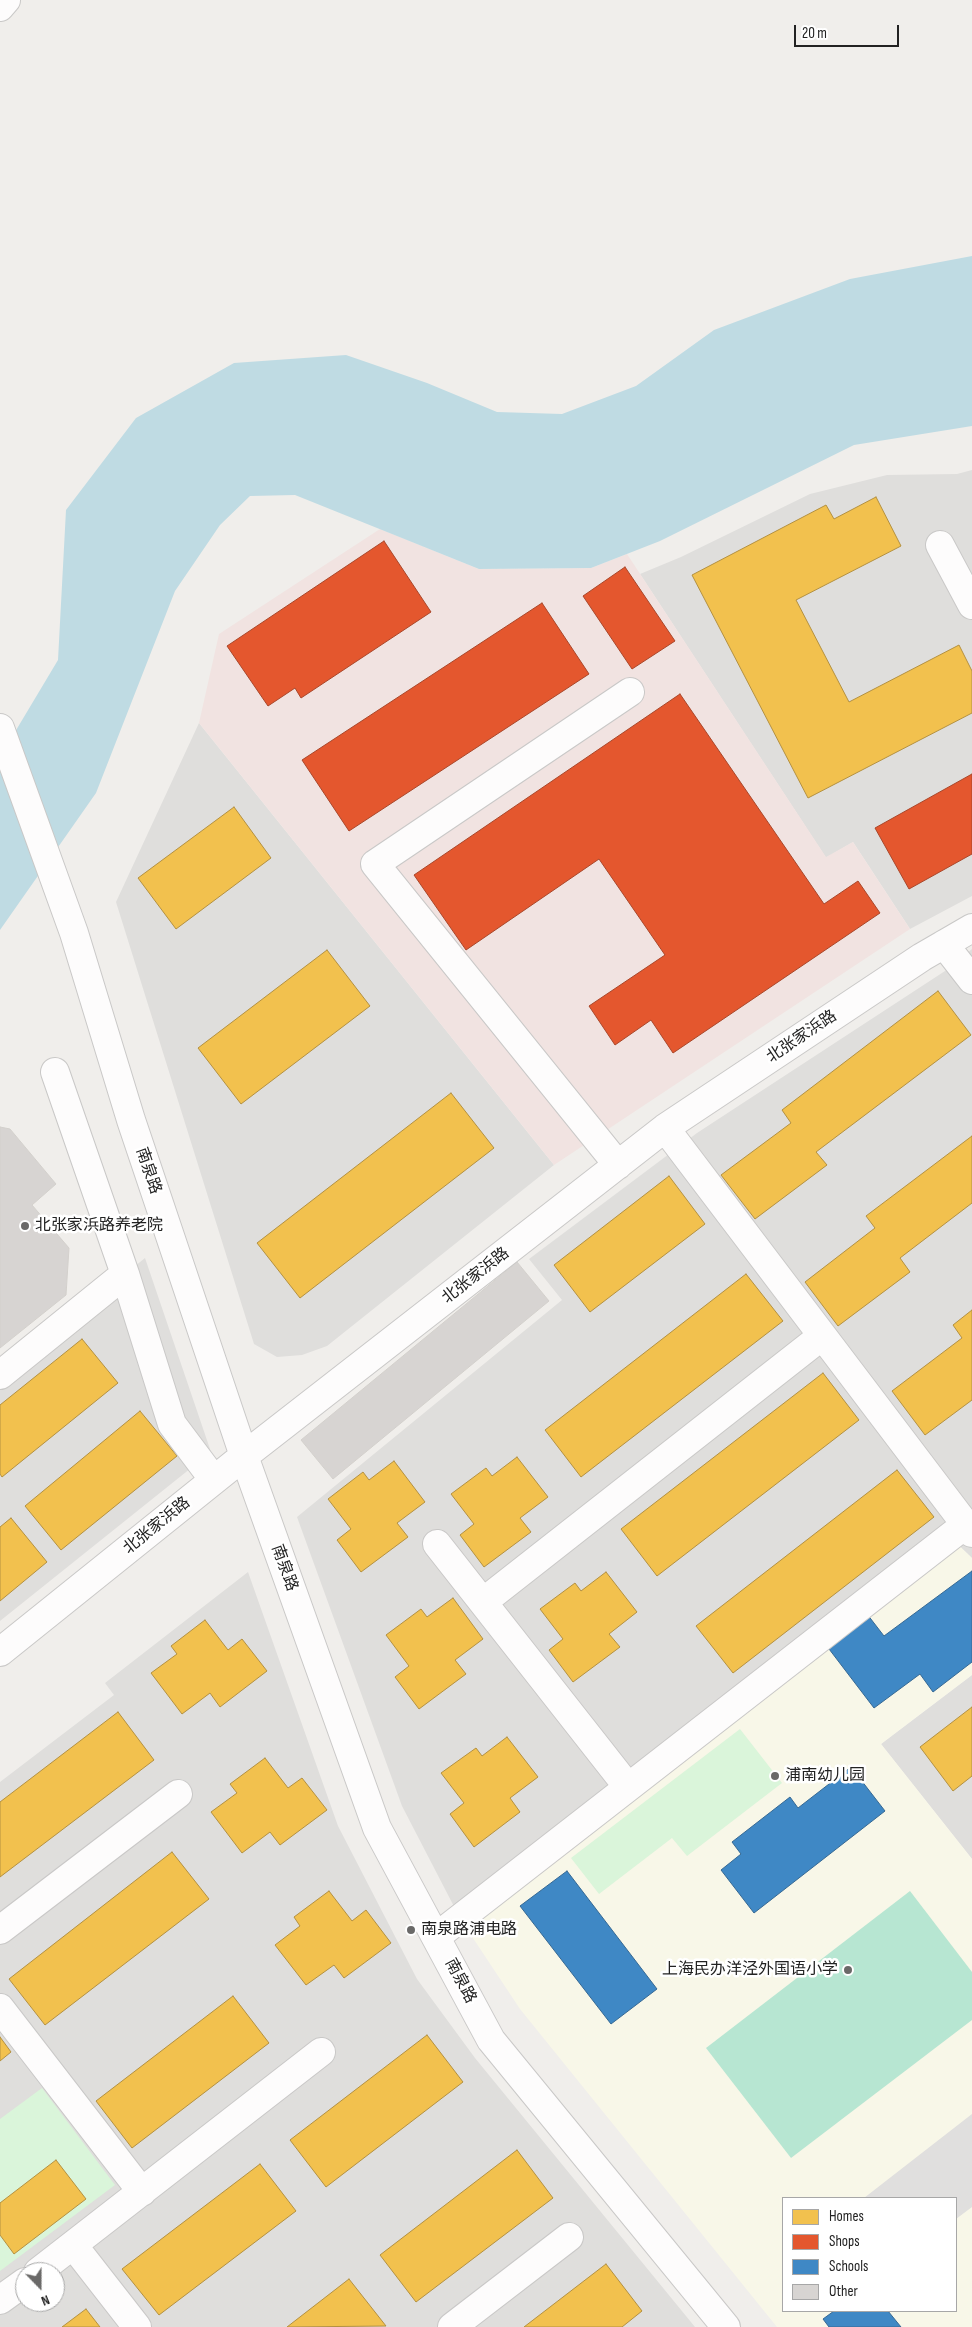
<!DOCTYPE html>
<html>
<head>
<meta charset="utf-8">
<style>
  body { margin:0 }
  #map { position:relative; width:972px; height:2327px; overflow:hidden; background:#f0eeeb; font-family:"Sofia Sans Condensed",sans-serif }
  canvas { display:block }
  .legend { position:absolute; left:782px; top:2197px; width:175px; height:115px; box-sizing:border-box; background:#fff; border:1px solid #a7a7a7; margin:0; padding:6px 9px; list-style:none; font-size:15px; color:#222 }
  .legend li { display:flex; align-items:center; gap:10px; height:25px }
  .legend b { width:25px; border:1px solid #a7a7a7 }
  .north { position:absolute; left:15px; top:2262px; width:50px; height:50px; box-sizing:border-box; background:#fff; border:1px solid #a7a7a7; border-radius:50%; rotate:158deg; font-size:14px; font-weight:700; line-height:20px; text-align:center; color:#222 }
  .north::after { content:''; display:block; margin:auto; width:18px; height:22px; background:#6a6968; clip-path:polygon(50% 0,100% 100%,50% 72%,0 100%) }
  .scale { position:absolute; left:794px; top:25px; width:105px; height:22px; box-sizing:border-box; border:2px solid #222; border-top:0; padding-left:6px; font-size:15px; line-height:18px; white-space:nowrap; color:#222; -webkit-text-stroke:4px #fff; paint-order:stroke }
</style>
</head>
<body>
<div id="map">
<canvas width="972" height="2327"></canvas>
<ul class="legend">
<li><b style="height:14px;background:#f2c14e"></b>Homes</li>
<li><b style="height:14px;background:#e4572e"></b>Shops</li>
<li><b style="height:14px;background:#3f88c5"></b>Schools</li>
<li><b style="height:14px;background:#d7d4d2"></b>Other</li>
</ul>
<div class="north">N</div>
<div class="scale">20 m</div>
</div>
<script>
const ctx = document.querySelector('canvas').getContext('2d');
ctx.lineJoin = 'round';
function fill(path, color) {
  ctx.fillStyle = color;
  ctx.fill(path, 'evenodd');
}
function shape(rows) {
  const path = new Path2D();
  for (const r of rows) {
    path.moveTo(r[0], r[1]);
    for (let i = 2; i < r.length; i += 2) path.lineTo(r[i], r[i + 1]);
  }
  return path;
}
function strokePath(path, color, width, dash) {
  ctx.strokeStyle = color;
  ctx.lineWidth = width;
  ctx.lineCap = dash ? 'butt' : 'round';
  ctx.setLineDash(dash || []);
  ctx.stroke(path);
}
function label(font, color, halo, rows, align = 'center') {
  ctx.font = font + ' "Sofia Sans Condensed","Noto Sans SC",sans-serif';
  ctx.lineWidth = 5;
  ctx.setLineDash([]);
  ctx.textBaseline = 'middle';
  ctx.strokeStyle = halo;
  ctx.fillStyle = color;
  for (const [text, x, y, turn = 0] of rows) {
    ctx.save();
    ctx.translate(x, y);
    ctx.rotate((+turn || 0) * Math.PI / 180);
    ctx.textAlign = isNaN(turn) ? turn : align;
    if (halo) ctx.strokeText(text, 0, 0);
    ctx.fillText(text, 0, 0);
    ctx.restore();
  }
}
fill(shape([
  [972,470,972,896,910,929,853,842,826,858,640,574,681,557,810,494,887,475,957,474],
  [199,723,554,1165,327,1346,302,1355,277,1357,254,1344,116,902],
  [972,949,972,1558,949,1536,461,1920,402,1806,297,1517,562,1300,529,1259,697,1133,945,971],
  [145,1258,211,1452,0,1621,0,1375],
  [248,1572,338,1826,417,1979,475,2058,695,2327,0,2327,0,1782,114,1695,105,1683],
  [25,2272,55,2272,55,2302,25,2302],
  [972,1675,972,1859,881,1744]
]), '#dfdedc');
fill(shape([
  [380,529,479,569,591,568,627,554,826,857,853,842,910,929,554,1165,199,723,219,634]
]), '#f1e3e1');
fill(shape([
  [949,1536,972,1558,972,1675,881,1744,972,1859,972,2327,777,2327,520,2009,461,1920],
  [783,2198,956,2198,956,2311,783,2311]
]), '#f8f7e8');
fill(shape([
  [740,1729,782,1783,687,1856,672,1838,599,1894,571,1858],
  [42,2088,115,2185,0,2271,0,2119]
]), '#daf5da');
fill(shape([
  [910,1891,972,1972,972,2020,791,2158,706,2048]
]), '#b7e6d2');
fill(shape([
  [972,2114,972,2207,956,2219,956,2198,864,2198]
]), '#e0dfde');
fill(shape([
  [972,256,972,426,854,445,660,541,591,568,479,569,295,495,250,496,220,525,175,591,96,793,0,930,0,757,58,660,66,510,136,418,234,363,346,355,427,383,497,412,562,414,636,386,714,330,850,279]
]), '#bfdbe3');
const homes = shape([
  [876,497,901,546,796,600,849,702,959,645,972,671,972,713,808,798,692,575,826,505,834,519,876,497],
  [234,807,271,858,176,929,138,878,234,807],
  [327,950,370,1006,241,1104,198,1048,327,950],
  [938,991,971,1035,816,1152,827,1165,755,1219,721,1175,791,1123,782,1110,938,991],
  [451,1093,494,1148,300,1298,257,1243,451,1093],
  [972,1136,972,1203,900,1258,910,1272,838,1326,805,1282,875,1228,866,1216,972,1136],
  [669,1176,705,1224,590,1312,554,1265,669,1176],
  [746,1274,783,1321,581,1477,545,1430,746,1274],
  [972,1310,972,1400,925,1435,892,1391,962,1338,953,1325,972,1310],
  [82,1339,118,1383,2,1477,0,1474,0,1405,82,1339],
  [823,1373,859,1420,657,1576,621,1529,823,1373],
  [140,1411,177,1456,61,1550,25,1506,140,1411],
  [517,1457,548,1497,520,1518,531,1532,484,1567,460,1535,474,1524,451,1494,486,1468,492,1476,517,1457],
  [394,1461,425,1502,397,1523,408,1537,361,1572,337,1540,351,1529,328,1499,363,1472,369,1480,394,1461],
  [897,1470,934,1517,733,1673,696,1626,897,1470],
  [11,1518,47,1562,0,1601,0,1527,11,1518],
  [606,1572,637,1612,609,1634,620,1647,573,1682,549,1650,563,1639,540,1609,575,1583,581,1591,606,1572],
  [453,1598,483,1639,455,1660,466,1674,419,1709,395,1677,409,1666,386,1635,421,1609,427,1617,453,1598],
  [205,1620,228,1650,242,1639,267,1671,220,1707,210,1693,182,1714,151,1673,177,1654,171,1646,205,1620],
  [972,1707,972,1776,953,1791,920,1747,972,1707],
  [118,1712,154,1760,0,1877,0,1802,118,1712],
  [507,1737,538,1777,510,1798,520,1812,474,1847,450,1814,464,1803,441,1773,476,1748,482,1756,507,1737],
  [265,1758,288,1788,302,1778,327,1810,280,1845,270,1832,242,1853,211,1812,237,1793,230,1784,265,1758],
  [172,1852,209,1899,45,2025,9,1979,172,1852],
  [329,1891,352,1921,366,1910,391,1943,344,1978,334,1965,306,1985,275,1945,300,1926,294,1917,329,1891],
  [233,1996,269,2043,132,2148,96,2101,233,1996],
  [427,2035,463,2082,326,2187,290,2140,427,2035],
  [0,2037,11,2052,0,2061,0,2037],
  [517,2150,553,2198,416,2302,380,2255,517,2150],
  [56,2160,86,2199,14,2254,0,2235,0,2203,56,2160],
  [260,2164,296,2211,159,2315,122,2269,260,2164],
  [606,2264,642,2311,622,2327,524,2327,606,2264],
  [349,2279,386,2326,287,2327,349,2279],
  [86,2309,100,2327,62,2327,86,2309]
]);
fill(homes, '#f2c14e');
strokePath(homes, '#b49141', 1);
const shops = shape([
  [384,541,431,612,301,698,295,688,268,706,227,646,384,541],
  [625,567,675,641,632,669,583,596,625,567],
  [542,603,589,674,349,831,302,760,542,603],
  [680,694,824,904,858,881,880,913,673,1053,651,1020,615,1045,589,1006,665,955,599,859,466,950,414,875,680,694],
  [972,774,972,854,909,889,875,828,972,774]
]);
fill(shops, '#e4572e');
strokePath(shops, '#aa472a', 1);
const schools = shape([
  [972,1571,972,1662,933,1692,920,1674,874,1708,826,1645,867,1614,884,1636,972,1571],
  [851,1767,885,1811,754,1913,721,1870,741,1854,732,1842,790,1797,798,1808,851,1767],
  [567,1871,657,1989,611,2024,520,1906,567,1871],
  [834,2311,888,2311,901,2327,829,2327,823,2319,834,2311]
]);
fill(schools, '#3f88c5');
strokePath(schools, '#366994', 1);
const building = shape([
  [0,1127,10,1129,56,1184,32,1205,69,1248,66,1295,0,1348,0,1127],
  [517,1262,549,1301,333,1479,301,1440,517,1262]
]);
fill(building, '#d7d4d2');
strokePath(building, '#d3d0cc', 1);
const minor = shape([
  [0,7,6,0],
  [940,545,972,605],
  [0,728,74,933,131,1120,244,1456,377,1828,491,2040,726,2327],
  [944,944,972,980],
  [55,1072,125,1274,172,1424,214,1480],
  [665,1128,972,1533],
  [618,1165,375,864,630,692],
  [0,1375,125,1274],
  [437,1544,628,1787],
  [483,1602,822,1336],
  [0,1652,244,1456,665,1128,922,957,972,928],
  [0,1930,178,1794],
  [436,1937,965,1525],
  [0,2008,142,2192],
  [73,2245,137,2327],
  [38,2272,321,2052],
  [0,2300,25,2282],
  [452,2327,569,2237]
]);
strokePath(minor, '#c9c8c7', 30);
strokePath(minor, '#fdfcfc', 28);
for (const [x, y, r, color] of [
  [25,1226,5,"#6a6968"],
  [775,1776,5,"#6a6968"],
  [411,1930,5,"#6a6968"],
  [848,1970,5,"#6a6968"]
]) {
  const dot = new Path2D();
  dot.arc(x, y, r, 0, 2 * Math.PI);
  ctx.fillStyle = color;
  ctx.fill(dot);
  strokePath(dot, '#fff', 2);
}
label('16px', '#222', '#fff', [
  ["北张家浜路",802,1037,-34],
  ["南泉路",148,1171,71],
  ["北张家浜路",476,1276,-38],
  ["北张家浜路",157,1526,-39],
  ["南泉路",284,1568,70],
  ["南泉路",460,1981,62]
]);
label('16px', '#222', '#fff', [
  ["北张家浜路养老院",35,1226],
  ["浦南幼儿园",785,1776],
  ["南泉路浦电路",421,1930],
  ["上海民办洋泾外国语小学",838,1970,"right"]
], 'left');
</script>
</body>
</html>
